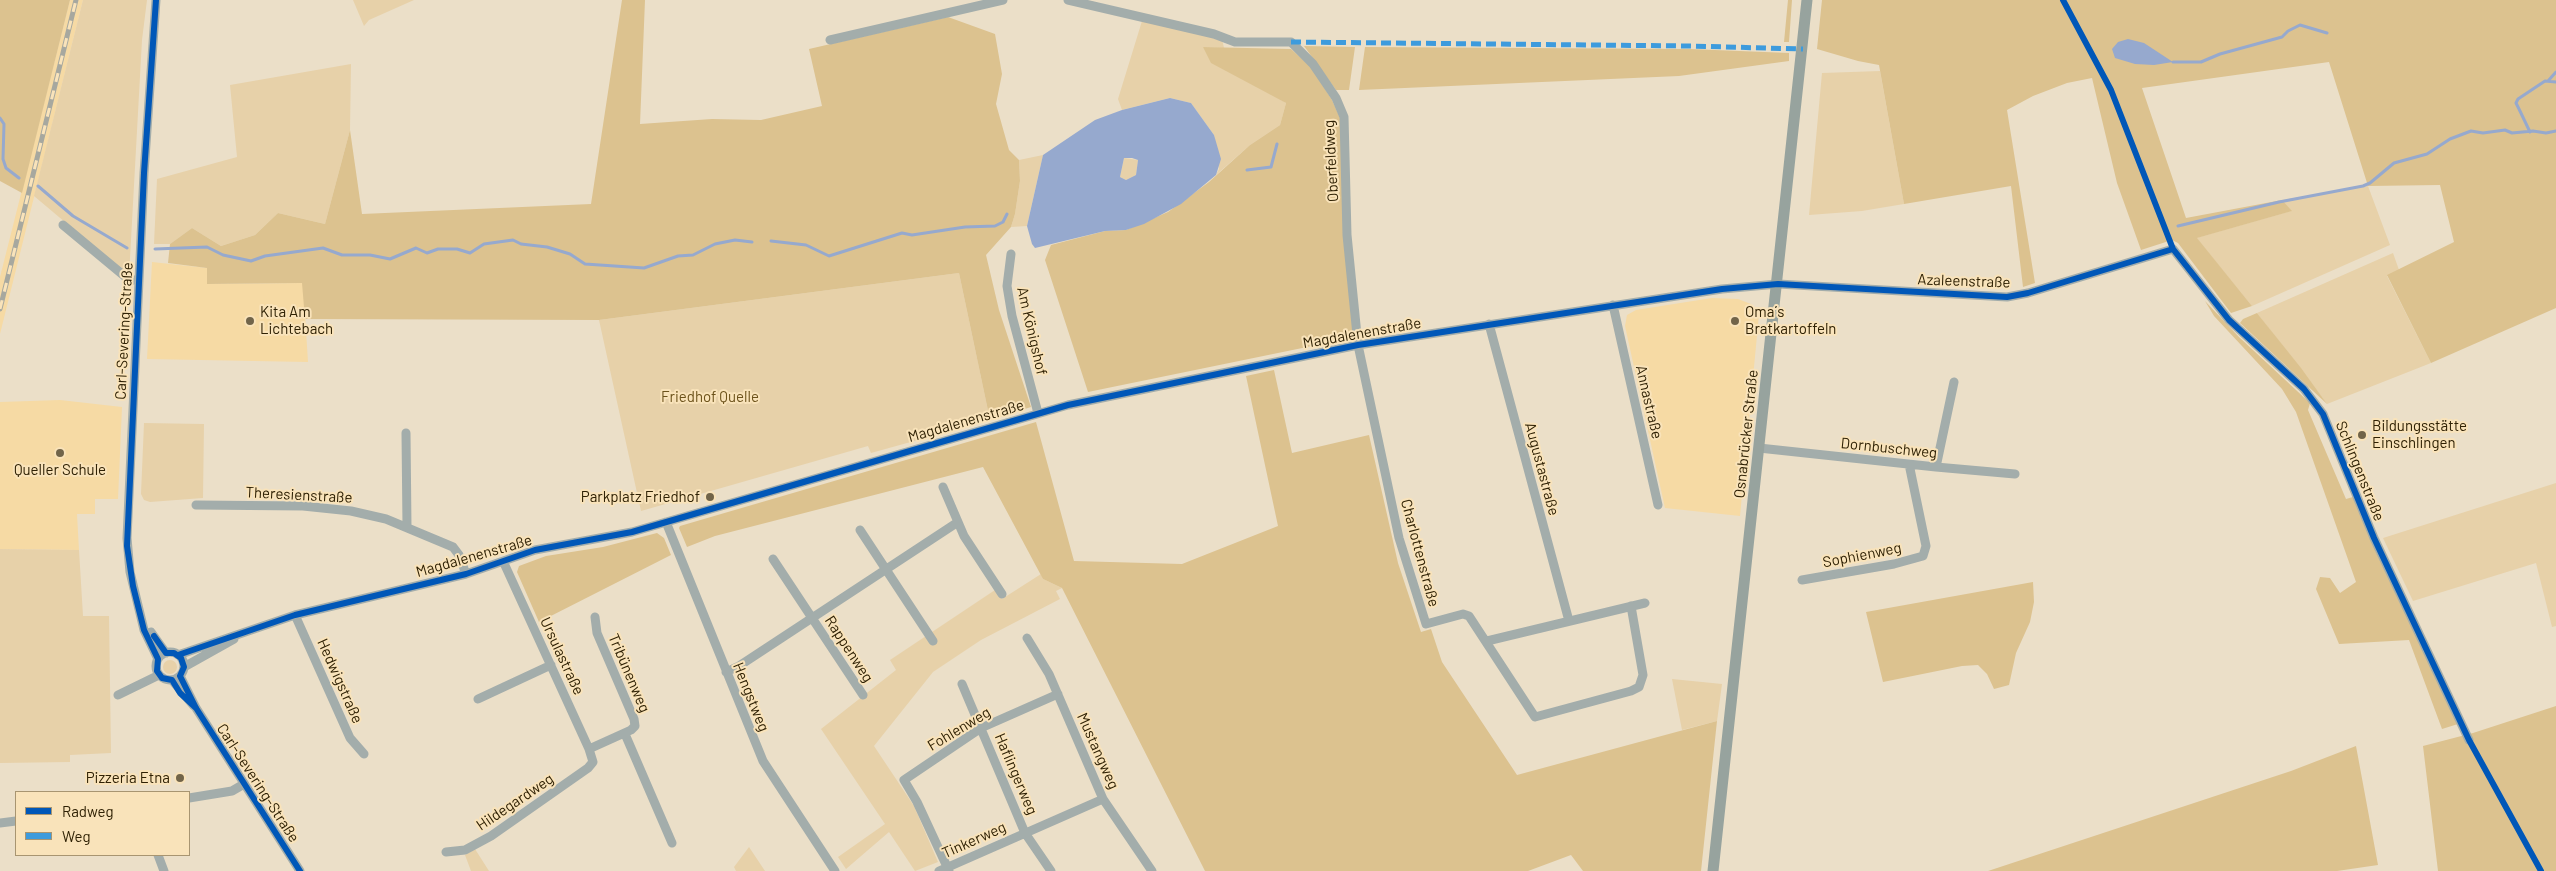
<!DOCTYPE html>
<html>
<head>
<meta charset="utf-8">
<style>
  body { margin:0 }
  #map { position:relative; width:2556px; height:871px; overflow:hidden; background:#ebdfc8; font-family:Barlow,sans-serif }
  canvas { display:block }
  .legend { position:absolute; left:15px; top:791px; width:175px; height:65px; box-sizing:border-box; background:#f9e3ba; border:1px solid #a89571; margin:0; padding:6px 9px; list-style:none; font-size:15px; color:#2f2104 }
  .legend li { display:flex; align-items:center; gap:10px; height:25px }
  .legend b { width:25px; border:1px solid #a89571 }
</style>
</head>
<body>
<div id="map">
<canvas width="2556" height="871"></canvas>
<ul class="legend">
<li><b style="height:6px;background:#0057b8"></b>Radweg</li>
<li><b style="height:6px;background:#3d9bdd"></b>Weg</li>
</ul>
</div>
<script>
const ctx = document.querySelector('canvas').getContext('2d');
ctx.lineJoin = 'round';
function fill(path, color) {
  ctx.fillStyle = color;
  ctx.fill(path, 'evenodd');
}
function shape(rows) {
  const path = new Path2D();
  for (const r of rows) {
    if (r.length === 3) {
      path.moveTo(r[0] + r[2], r[1]);
      path.arc(r[0], r[1], r[2], 0, 2 * Math.PI);
      continue;
    }
    path.moveTo(r[0], r[1]);
    for (let i = 2; i < r.length; i += 2) path.lineTo(r[i], r[i + 1]);
  }
  return path;
}
function strokePath(path, color, width, dash) {
  ctx.strokeStyle = color;
  ctx.lineWidth = width;
  ctx.lineCap = dash ? 'butt' : 'round';
  ctx.setLineDash(dash || []);
  ctx.stroke(path);
}
function label(font, color, halo, rows, align = 'center') {
  ctx.font = font + ' Barlow,sans-serif';
  ctx.lineWidth = 4;
  ctx.setLineDash([]);
  ctx.textBaseline = 'middle';
  ctx.strokeStyle = halo;
  ctx.fillStyle = color;
  for (const [text, x, y, turn = 0] of rows) {
    ctx.save();
    ctx.translate(x, y);
    ctx.rotate((+turn || 0) * Math.PI / 180);
    ctx.textAlign = isNaN(turn) ? turn : align;
    if (halo) ctx.strokeText(text, 0, 0);
    ctx.fillText(text, 0, 0);
    ctx.restore();
  }
}
fill(shape([
  [70,0,83,0,0,334,0,277],
  [152,262,207,268,207,284,303,283,308,362,147,359],
  [1712,298,1738,299,1751,304,1759,314,1740,516,1665,508,1625,326,1627,315,1636,310],
  [60,400,122,407,118,499,95,499,95,514,77,514,79,550,0,549,0,402]
]), '#f6daa4');
fill(shape([
  [83,0,147,0,142,40,129,276,34,196],
  [353,0,414,0,369,20,364,26],
  [1142,21,1222,39,1224,48,1203,47,1286,103,1280,125,1250,145,1216,175,1219,169,1214,135,1191,103,1170,98,1122,110,1118,99],
  [351,64,350,130,325,224,278,213,255,235,221,246,192,228,170,244,154,244,157,179,237,157,230,85],
  [1880,71,1904,204,1862,211,1809,215,1822,73],
  [1043,155,1027,226,1011,227,1015,214,1020,181,1019,160],
  [1124,158,1138,160,1136,175,1126,180,1120,177],
  [2368,186,2390,245,2252,306,2196,238,2291,211,2282,200],
  [2393,253,2399,270,2387,276,2431,363,2327,404,2257,313],
  [959,273,990,420,871,453,868,446,641,511,599,320],
  [144,423,204,424,203,498,150,502,144,500,141,494],
  [2556,483,2556,626,2552,627,2536,563,2413,601,2383,538],
  [0,549,79,550,83,616,109,616,111,753,70,755,70,762,0,763],
  [1041,574,1043,579,1062,588,1056,591,1060,599,981,640,933,672,874,746,914,806,938,862,915,871,889,832,846,869,838,857,885,824,821,729,896,670,890,660,995,590,1002,599],
  [170,667,7],
  [1672,679,1722,684,1717,721,1682,730],
  [749,847,765,871,736,871,734,867],
  [475,849,489,871,471,871,465,855]
]), '#e7d1a9');
fill(shape([
  [0,0,70,0,22,193,0,181],
  [622,0,645,0,640,124,712,119,761,120,822,106,809,49,948,17,995,34,1002,74,996,104,1009,150,1019,160,1020,181,1015,214,1011,227,986,255,999,310,1031,407,990,420,959,273,599,320,305,319,302,283,207,284,207,268,168,263,170,244,192,228,221,246,255,235,278,213,325,224,350,130,362,214,591,204],
  [1788,0,1792,0,1789,42,1784,42],
  [1822,0,2556,0,2556,308,2431,363,2387,275,2454,242,2440,185,2368,186,2329,62,2142,88,2186,218,2282,200,2292,211,2197,238,2252,306,2231,313,2178,243,2172,240,2141,250,2117,183,2092,78,2067,83,2033,96,2007,110,2035,283,2023,287,2011,186,1904,204,1879,65,1858,61,1817,49],
  [1304,46,1355,47,1349,90,1336,90],
  [1203,47,1291,49,1311,67,1332,100,1341,120,1355,333,1351,338,1088,392,1045,260,1051,245,1105,231,1126,230,1168,212,1209,182,1250,145,1280,125,1286,103,1211,63],
  [1365,47,1690,49,1789,53,1789,61,1679,76,1359,90],
  [2205,301,2239,337,2310,403,2308,410,2346,499,2353,497,2376,552,2458,724,2442,729,2409,640,2339,644,2316,589,2320,577,2330,578,2340,593,2356,582,2296,412,2282,389,2214,316],
  [2257,313,2301,368,2327,404,2240,323,2243,319],
  [1274,370,1292,453,1369,435,1398,563,1421,632,1431,629,1442,662,1517,775,1717,721,1701,871,1583,871,1571,855,1528,871,1205,871,1062,588,1043,579,983,467,715,536,687,547,679,528,680,526,1036,422,1074,561,1182,564,1278,526,1246,376],
  [657,533,664,538,671,555,539,622,517,572,519,566,546,556,603,547],
  [2033,582,2034,602,2030,622,2016,653,2009,685,1994,689,1987,674,1978,665,1962,666,1883,682,1866,612],
  [2556,706,2556,871,2438,871,2423,746,2473,733],
  [2356,746,2378,865,2337,871,1988,871,2291,771]
]), '#dcc28f');
fill(shape([
  [2128,39,2144,43,2173,62,2154,65,2135,64,2115,58,2112,49,2118,42],
  [1170,98,1191,103,1214,135,1221,159,1216,175,1181,204,1144,224,1126,230,1105,231,1035,248,1032,244,1027,226,1043,155,1095,120,1122,110],
  [1124,158,1132,158,1138,160,1136,175,1126,180,1120,177]
]), '#96a9ce');
strokePath(shape([
  [2173,62,2201,62,2220,54,2282,37,2288,31,2300,25,2327,33],
  [2548,81,2556,72],
  [0,118,4,124,3,159,6,168,19,178],
  [2530,132,2519,109,2516,103,2518,99,2545,81,2556,82],
  [1247,170,1271,167,1277,144],
  [38,186,73,216,127,248],
  [2178,226,2279,202,2363,186,2370,183,2394,163,2427,154,2450,139,2471,131,2483,133,2505,130,2512,133,2533,131,2546,133,2556,131],
  [771,241,806,245,829,256,902,233,912,235,965,227,995,226,1003,222,1007,214],
  [155,249,207,247,223,255,251,261,265,256,323,248,342,255,370,255,390,259,416,248,427,253,438,249,457,249,470,253,484,244,513,240,521,244,547,247,570,254,585,264,644,268,678,256,693,255,715,244,735,240,752,242]
]), '#96a9ce', 3);
strokePath(shape([
  [156,0,144,173,127,538,130,572,144,630,158,659],
  [1068,0,1214,34,1235,42,1291,42,1313,64,1336,98,1344,117,1347,235,1358,345,1399,538,1426,624,1463,614,1469,616,1535,717,1631,691,1639,687,1643,675,1631,606],
  [830,40,1003,0],
  [63,225,128,279,139,281],
  [1011,254,1007,286,1012,316,1038,413],
  [1613,305,1658,505],
  [1489,324,1569,621],
  [406,433,407,527],
  [1759,448,1936,467,2015,474],
  [1936,467,1954,382],
  [943,487,964,536,1002,594],
  [196,505,303,506,351,511,386,519,453,547,459,555,466,574],
  [666,522,763,761,835,871],
  [860,530,933,641],
  [773,559,863,695],
  [1802,580,1894,564,1923,556,1926,546,1909,464],
  [295,615,350,738,364,754],
  [151,632,166,653],
  [1027,638,1049,674,1103,799,1152,871],
  [1487,641,1645,603],
  [170,666,14],
  [178,655,295,615,466,574,535,550,632,532,1068,405,1358,345,1722,289,1778,284,2007,297,2028,293,2173,249,2229,320,2304,389,2323,414,2374,538,2469,740],
  [184,667,234,639],
  [726,672,739,666,958,522],
  [180,676,196,708,300,871],
  [172,680,194,706],
  [962,684,1025,833,1051,871],
  [118,695,159,675],
  [478,699,551,665],
  [625,734,672,843],
  [589,749,631,730,635,726,634,719,597,633,595,617],
  [189,798,232,791,244,784],
  [0,823,16,821],
  [446,852,465,850,491,836,588,768,593,762,589,749,503,561],
  [158,855,164,871],
  [939,871,1103,799],
  [949,871,917,802,904,780,981,728,1058,694]
]), '#a3adab', 9);
strokePath(shape([
  [1713,871,1807,0]
]), '#97a39e', 11);
const rail = shape([
  [0,309,76,0]
]);
strokePath(rail, '#a7a89f', 5);
strokePath(rail, '#f9e3ba', 3, [9]);
strokePath(shape([
  [1291,42,1689,46,1803,49]
]), '#3d9bdd', 5, [10, 5]);
strokePath(shape([
  [156,0,144,173,127,546,133,586,144,630,158,659,157,671,162,678,172,680,180,693,196,708],
  [2063,0,2111,90,2173,249,2229,320,2304,389,2323,414,2374,538,2469,740,2541,871],
  [154,636,166,653,174,653,181,658,184,667,180,676,196,708,300,871],
  [178,655,295,615,466,574,535,550,632,532,1068,405,1358,345,1722,289,1778,284,2007,297,2028,293,2173,249]
]), '#0057b8', 6);
for (const [x, y, r, color] of [
  [250,321,5,"#716449"],
  [1735,321,5,"#716449"],
  [2362,435,5,"#716449"],
  [60,453,5,"#716449"],
  [710,497,5,"#716449"],
  [180,778,5,"#716449"]
]) {
  const dot = new Path2D();
  dot.arc(x, y, r, 0, 2 * Math.PI);
  ctx.fillStyle = color;
  ctx.fill(dot);
  strokePath(dot, '#f9e3ba', 2);
}
label('15px', '#2f2104', '#f9e3ba', [
  ["Oberfeldweg",1331,161,-93],
  ["Azaleenstraße",1964,281,2],
  ["Carl-Severing-Straße",124,331,-87],
  ["Am Königshof",1032,331,77],
  ["Magdalenenstraße",1362,333,-10],
  ["Annastraße",1649,402,77],
  ["Magdalenenstraße",966,421,-16],
  ["Osnabrücker Straße",1746,434,-84],
  ["Dornbuschweg",1889,448,6],
  ["Augustastraße",1542,469,75],
  ["Schlingenstraße",2360,471,68],
  ["Theresienstraße",299,495,3],
  ["Charlottenstraße",1420,553,75],
  ["Sophienweg",1862,555,-11],
  ["Magdalenenstraße",474,556,-16],
  ["Rappenweg",849,649,57],
  ["Ursulastraße",562,656,65],
  ["Tribünenweg",629,673,67],
  ["Hedwigstraße",340,681,66],
  ["Hengstweg",751,697,68],
  ["Fohlenweg",959,729,-31],
  ["Mustangweg",1098,751,66],
  ["Haflingerweg",1016,774,67],
  ["Carl-Severing-Straße",258,783,57],
  ["Hildegardweg",515,802,-34],
  ["Tinkerweg",974,840,-24]
]);
label('15px', '#2f2104', '#f9e3ba', [
  ["Kita Am",260,312],
  ["Lichtebach",260,329],
  ["Oma´s",1745,312],
  ["Bratkartoffeln",1745,329],
  ["Bildungsstätte",2372,426],
  ["Einschlingen",2372,443],
  ["Queller Schule",60,470,"center"],
  ["Parkplatz Friedhof",700,497,"right"],
  ["Pizzeria Etna",170,778,"right"]
], 'left');
label('15px', '#6c521b', '#f9e3ba', [
  ["Friedhof Quelle",710,397]
]);
</script>
</body>
</html>
